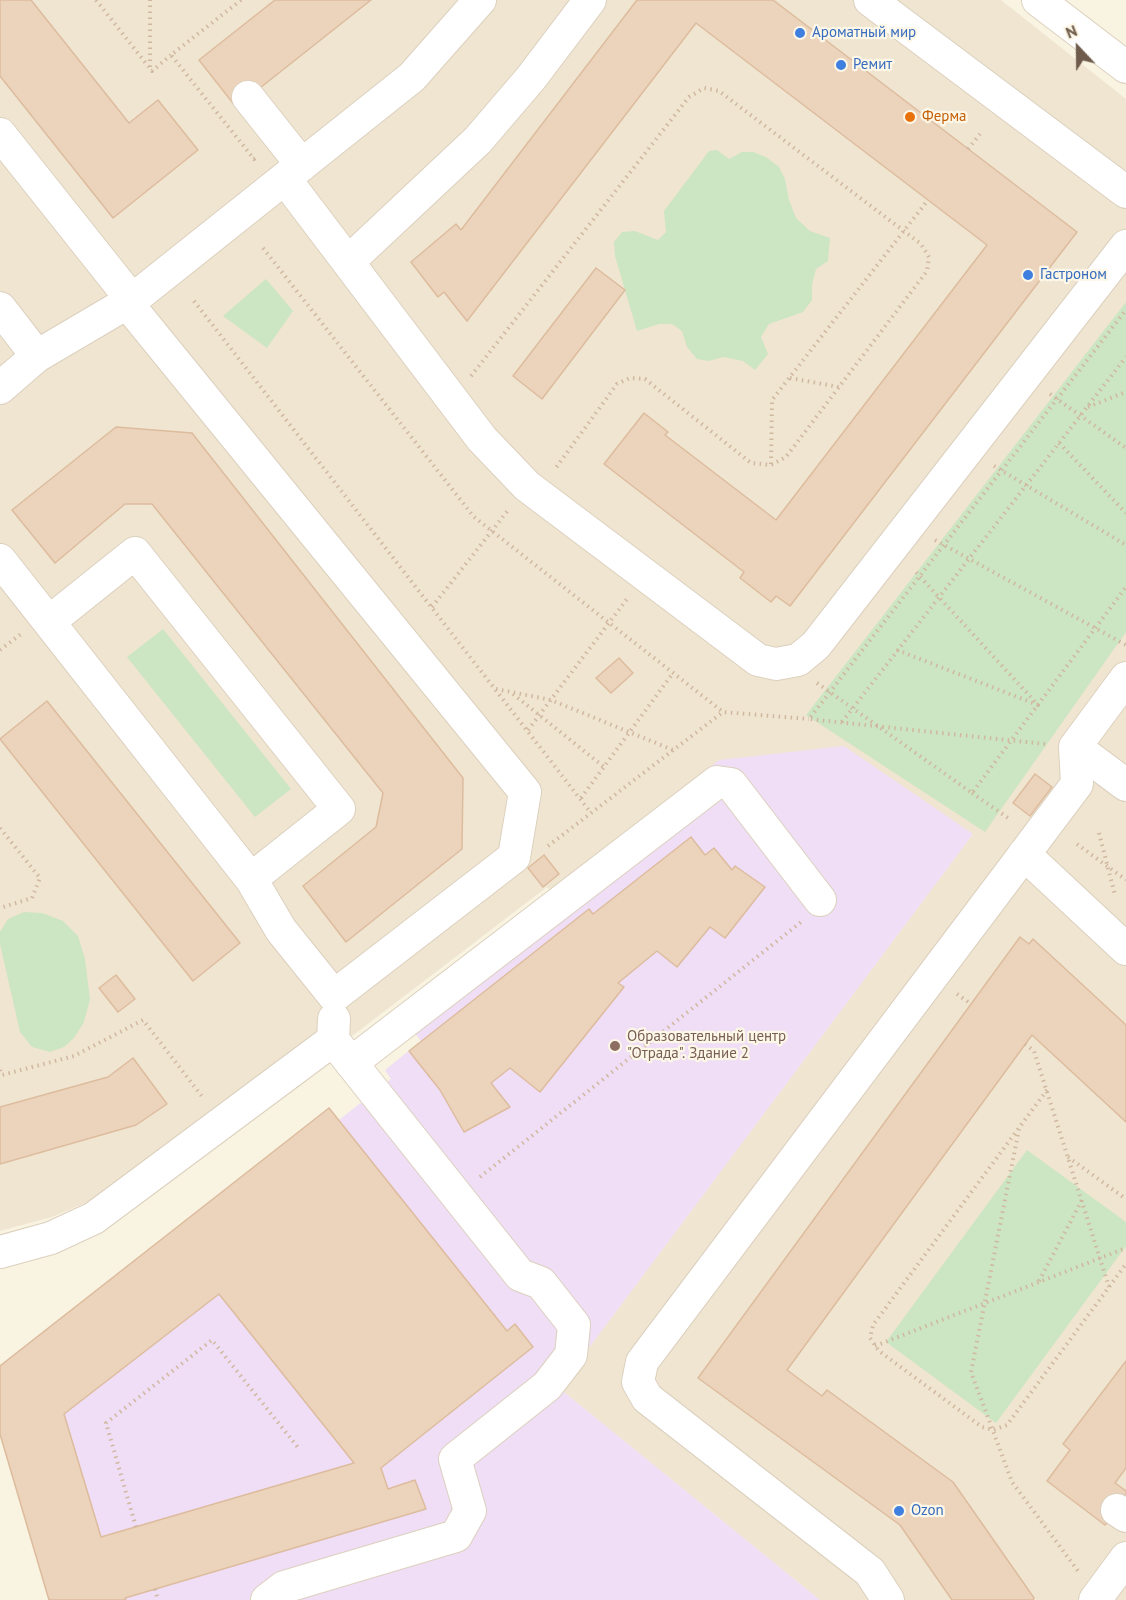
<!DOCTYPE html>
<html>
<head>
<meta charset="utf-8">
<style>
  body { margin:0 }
  #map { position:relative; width:1126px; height:1600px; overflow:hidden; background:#f9f3e1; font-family:"PT Sans",sans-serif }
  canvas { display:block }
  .north { position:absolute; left:1048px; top:18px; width:60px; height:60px; -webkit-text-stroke:4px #fdf7e7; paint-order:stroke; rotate:338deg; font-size:16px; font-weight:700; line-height:24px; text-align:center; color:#6e5b4b }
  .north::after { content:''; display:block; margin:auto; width:21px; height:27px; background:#6e5b4b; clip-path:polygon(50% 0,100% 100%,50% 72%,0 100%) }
</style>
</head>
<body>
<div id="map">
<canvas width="1126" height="1600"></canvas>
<div class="north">N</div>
</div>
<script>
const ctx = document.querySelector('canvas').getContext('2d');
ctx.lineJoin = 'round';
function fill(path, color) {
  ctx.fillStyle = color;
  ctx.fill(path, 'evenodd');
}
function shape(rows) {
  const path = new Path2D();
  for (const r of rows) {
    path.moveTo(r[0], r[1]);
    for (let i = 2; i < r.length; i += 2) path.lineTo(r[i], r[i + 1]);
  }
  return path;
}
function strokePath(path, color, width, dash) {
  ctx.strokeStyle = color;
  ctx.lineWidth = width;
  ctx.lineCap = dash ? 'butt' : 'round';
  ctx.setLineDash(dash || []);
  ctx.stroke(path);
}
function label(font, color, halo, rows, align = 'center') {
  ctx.font = font + ' "PT Sans",sans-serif';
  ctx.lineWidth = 4.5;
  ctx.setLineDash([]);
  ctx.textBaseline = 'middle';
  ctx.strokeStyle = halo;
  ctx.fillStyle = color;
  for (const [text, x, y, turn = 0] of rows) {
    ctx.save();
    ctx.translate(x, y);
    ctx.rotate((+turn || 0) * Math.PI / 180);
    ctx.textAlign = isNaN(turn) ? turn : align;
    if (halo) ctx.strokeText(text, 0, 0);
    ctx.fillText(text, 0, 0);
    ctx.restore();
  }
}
fill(shape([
  [0,0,1001,0,1126,99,1126,1600,820,1600,559,1388,973,834,552,893,547,887,241,1121,117,1184,85,1203,52,1217,0,1231]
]), '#f0e5d1');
fill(shape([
  [844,746,973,834,559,1388,820,1600,49,1600,0,1434,0,1366,329,1108,339,1120,391,1079,385,1070,421,1041,398,1012,719,760]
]), '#efdef5');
fill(shape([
  [717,150,729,159,742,152,753,152,766,157,779,167,785,179,789,200,796,218,810,231,830,238,828,261,816,269,812,285,812,300,803,312,769,324,761,337,768,354,755,370,743,361,723,357,709,361,697,359,687,347,682,331,672,324,659,324,637,331,615,256,614,242,622,232,635,231,658,240,666,232,664,211,709,151],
  [266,279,293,311,267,348,223,316],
  [1126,302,1126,632,985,832,806,715],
  [163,629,291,789,255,817,127,657],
  [24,912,42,913,63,921,78,936,85,959,90,999,84,1022,74,1038,64,1047,50,1052,32,1047,20,1032,0,944,0,932,8,919],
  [1027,1150,1126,1222,1126,1246,996,1423,886,1342]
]), '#cce5c2');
const building = shape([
  [0,0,31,0,129,123,158,100,198,150,113,218,0,76,0,0],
  [275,0,371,0,236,107,199,60,275,0],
  [637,0,773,0,1077,232,790,606,776,596,771,602,740,578,744,572,604,464,644,413,668,432,665,435,776,520,987,245,696,23,467,321,444,292,438,297,411,262,456,224,461,230,637,0],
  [596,268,625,290,542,399,513,376,596,268],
  [116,427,192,433,463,778,462,849,346,942,303,886,376,827,383,793,152,504,125,504,55,563,12,510,116,427],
  [619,658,633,673,611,693,596,678,619,658],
  [47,701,240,943,193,981,0,739,47,701],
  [1035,774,1052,787,1030,816,1013,803,1035,774],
  [691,837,705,855,714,848,732,870,735,866,765,887,725,938,710,927,677,967,657,951,618,983,624,987,540,1092,510,1068,491,1083,510,1107,464,1132,440,1090,409,1051,589,909,593,914,691,837],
  [544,855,559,874,543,887,528,868,544,855],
  [1020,937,1029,944,1033,939,1126,1025,1126,1122,1032,1035,787,1370,822,1396,827,1390,953,1482,1034,1598,1033,1600,952,1600,900,1525,698,1378,1020,937],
  [116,975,135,999,118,1012,99,988,116,975],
  [133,1058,167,1104,136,1125,0,1164,0,1107,108,1077,133,1058],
  [329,1108,507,1331,515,1324,533,1347,381,1468,388,1489,415,1480,426,1509,125,1598,126,1600,49,1600,0,1434,0,1366,329,1108],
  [219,1294,354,1463,101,1537,64,1414,219,1294],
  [1126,1361,1126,1468,1115,1483,1126,1491,1126,1497,1105,1525,1047,1481,1070,1450,1063,1444,1126,1361]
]);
fill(building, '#ecd4bc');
strokePath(building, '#ddbc9e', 1.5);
const minor = shape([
  [870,0,1126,192],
  [1038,0,1126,67],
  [248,97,302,165],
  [0,134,132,300],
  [285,179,482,439,527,486,758,660,776,664,798,660,816,645,1126,246],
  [348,262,478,140,531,78,590,0],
  [0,308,37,356],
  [0,388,37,356,132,300,412,77,480,0],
  [0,560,251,879,281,930,334,996,514,857,525,792,127,303],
  [50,621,135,553,339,809,251,879],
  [1126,678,1075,747,1126,785],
  [1024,854,1126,949],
  [351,1063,717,782,731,784,820,900],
  [0,1252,51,1238,94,1218,333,1040,334,1019],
  [1117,1510,1126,1516],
  [267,1600,284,1587,456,1536,470,1511,455,1459,547,1386,571,1355,574,1325,541,1283,520,1275,333,1040],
  [888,1600,870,1572,647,1398,638,1382,642,1362,1077,784,1075,747],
  [1095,1600,1126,1558]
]);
strokePath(minor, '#dcd0be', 34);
strokePath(shape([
  [96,0,152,71,171,55],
  [241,0,171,55,254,159,256,157],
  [150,67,150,0],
  [968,149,980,134],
  [263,248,474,517,723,712,809,719],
  [194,301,591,813],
  [471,376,689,97,704,88,719,91,921,244,929,257,927,271,786,457,771,465,751,463,645,379,630,378,617,384,555,469],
  [790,378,839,387],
  [1050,394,1126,448],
  [1088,407,1126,392],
  [1059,443,1126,513],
  [771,464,772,400,928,200],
  [994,466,1126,545],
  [935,540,1126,645],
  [432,607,509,509],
  [0,650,21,634],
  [897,650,1038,705,913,569],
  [817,683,972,793,1126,587],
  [496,689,551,700,673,750],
  [513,694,604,767],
  [842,722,1126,357],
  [528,730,627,599],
  [1045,744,809,719,1126,310],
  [972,793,1011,820],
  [581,798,673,673],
  [0,828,40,878,32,898,0,908],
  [1099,833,1115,895],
  [1077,844,1126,880],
  [548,846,723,712],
  [957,994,971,1004],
  [1025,1044,1034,1051,1109,1287],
  [0,1070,2,1075,74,1056,143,1020,204,1099],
  [1047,1090,873,1325,870,1338,879,1351,982,1427,993,1430,1007,1425,1126,1264],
  [1019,1129,971,1372,1012,1482,1078,1571],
  [1068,1157,1126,1199],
  [480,1177,801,922],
  [1039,1281,1082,1200],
  [875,1346,1126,1248],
  [136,1527,106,1423,212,1340,300,1450],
  [155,1589,158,1600]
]), '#d0b8a0', 4, [1.5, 4.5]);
strokePath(minor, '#fff', 32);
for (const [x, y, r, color] of [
  [800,33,6,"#3f7fe0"],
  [841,65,6,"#3f7fe0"],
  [910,117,6,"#e8710a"],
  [1028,275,6,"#3f7fe0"],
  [615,1046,6,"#8d6e63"],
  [899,1511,6,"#3f7fe0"]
]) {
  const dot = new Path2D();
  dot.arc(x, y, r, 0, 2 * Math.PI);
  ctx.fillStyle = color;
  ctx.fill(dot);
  strokePath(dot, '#fdf7e7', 2);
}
label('15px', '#366cbe', '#fdf7e7', [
  ["Ароматный мир",812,33],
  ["Ремит",853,65],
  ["Гастроном",1040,275],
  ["Ozon",911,1511]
], 'left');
label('15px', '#c56008', '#fdf7e7', [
  ["Ферма",922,117]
], 'left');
label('15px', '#785e54', '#fdf7e7', [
  ["Образовательный центр",627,1037],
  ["\"Отрада\". Здание 2",627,1054]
], 'left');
</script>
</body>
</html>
